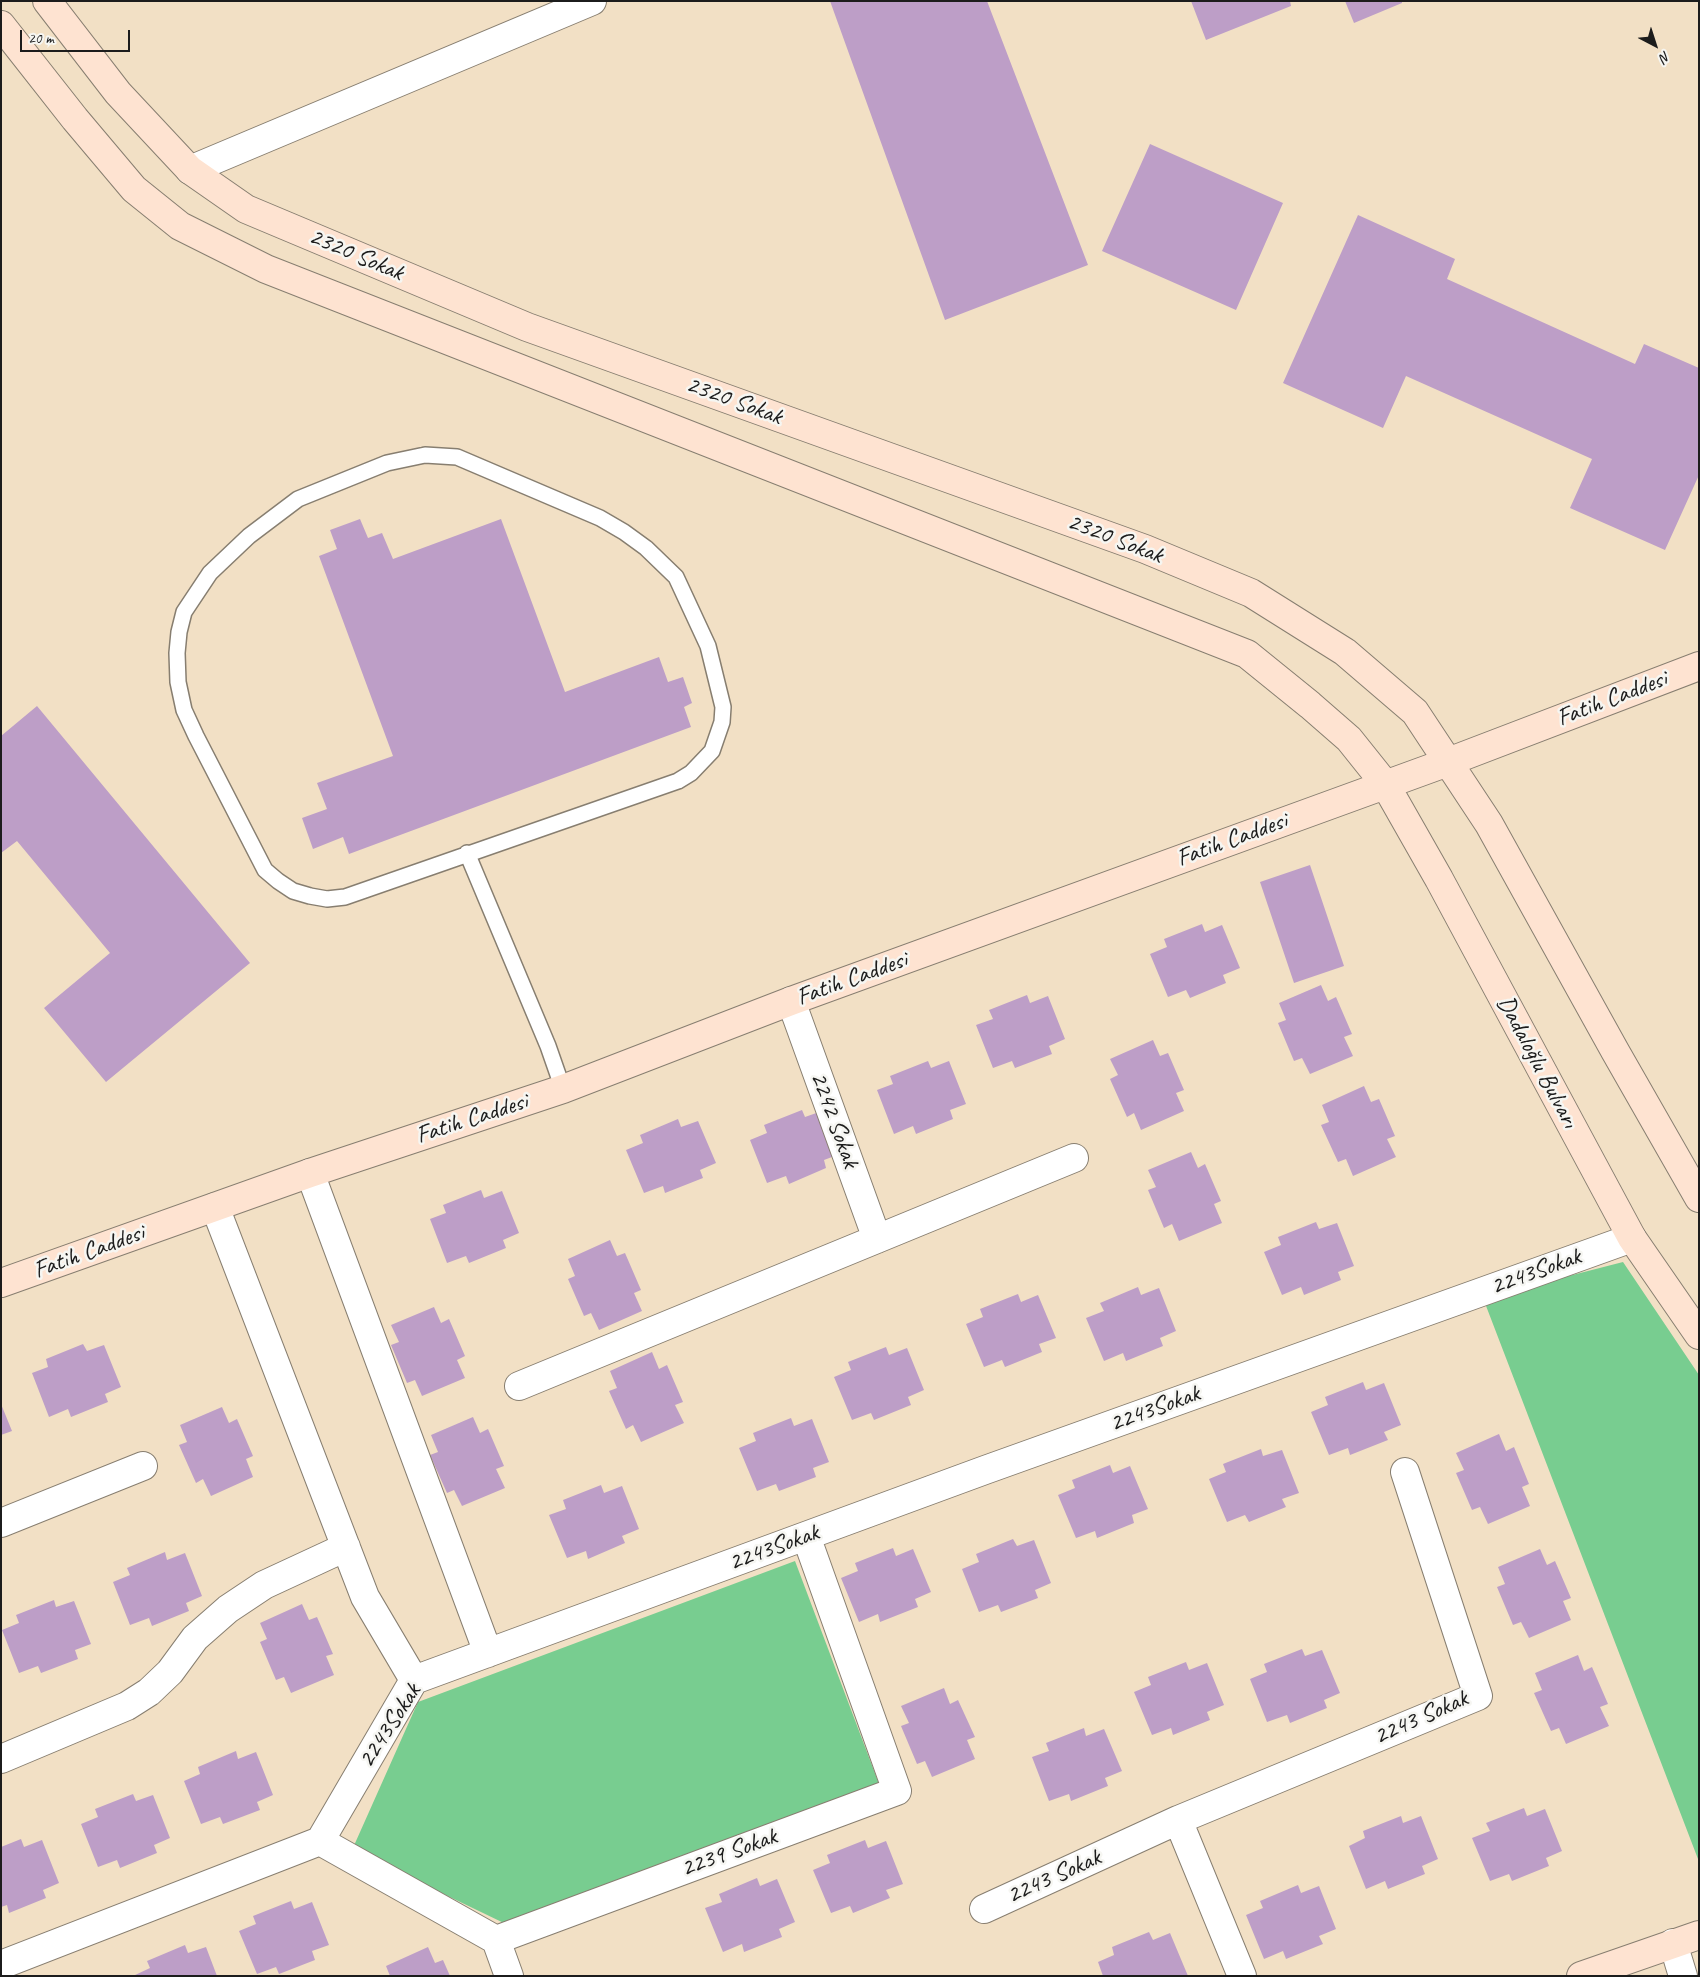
<!DOCTYPE html>
<html>
<head>
<meta charset="utf-8">
<style>
  body { margin:0 }
  #map { position:relative; width:1700px; height:1977px; overflow:hidden; background:#f2e0c5; font-family:Caveat,sans-serif }
  canvas { display:block }
  .frame { position:absolute; inset:0; border:2px solid #1c1c1c; pointer-events:none }
  .north { position:absolute; left:1630px; top:20px; width:50px; height:50px; -webkit-text-stroke:4px #f6f6f2; paint-order:stroke; rotate:140deg; font-size:14px; font-weight:700; line-height:20px; text-align:center; color:#1c1c1c }
  .north::after { content:''; display:block; margin:auto; width:18px; height:22px; background:#1c1c1c; clip-path:polygon(50% 0,100% 100%,50% 72%,0 100%) }
  .scale { position:absolute; left:20px; top:30px; width:110px; height:22px; box-sizing:border-box; border:2px solid #1c1c1c; border-top:0; padding-left:6px; font-size:15px; line-height:18px; white-space:nowrap; color:#1c1c1c; -webkit-text-stroke:4px #f6f6f2; paint-order:stroke }
</style>
</head>
<body>
<div id="map">
<canvas width="1700" height="1977"></canvas>
<div class="frame"></div>
<div class="north">N</div>
<div class="scale">20 m</div>
</div>
<script>
const ctx = document.querySelector('canvas').getContext('2d');
ctx.lineJoin = 'round';
function fill(path, color) {
  ctx.fillStyle = color;
  ctx.fill(path, 'evenodd');
}
function shape(rows) {
  const path = new Path2D();
  for (const r of rows) {
    path.moveTo(r[0], r[1]);
    for (let i = 2; i < r.length; i += 2) path.lineTo(r[i], r[i + 1]);
  }
  return path;
}
function strokePath(path, color, width, dash) {
  ctx.strokeStyle = color;
  ctx.lineWidth = width;
  ctx.lineCap = dash ? 'butt' : 'round';
  ctx.setLineDash(dash || []);
  ctx.stroke(path);
}
function label(font, color, halo, rows, align = 'center') {
  ctx.font = font + ' Caveat,sans-serif';
  ctx.lineWidth = 5;
  ctx.setLineDash([]);
  ctx.textBaseline = 'middle';
  ctx.strokeStyle = halo;
  ctx.fillStyle = color;
  for (const [text, x, y, turn = 0] of rows) {
    ctx.save();
    ctx.translate(x, y);
    ctx.rotate((+turn || 0) * Math.PI / 180);
    ctx.textAlign = isNaN(turn) ? turn : align;
    if (halo) ctx.strokeText(text, 0, 0);
    ctx.fillText(text, 0, 0);
    ctx.restore();
  }
}
fill(shape([
  [1623,1262,1699,1375,1698,1859,1483,1298],
  [795,1561,879,1784,508,1925,352,1850,418,1702]
]), '#78cd90');
fill(shape([
  [830,1,987,1,1088,265,945,320],
  [1191,1,1290,1,1291,6,1206,40],
  [1345,1,1402,1,1402,3,1354,23],
  [1150,144,1283,203,1236,310,1102,251],
  [1358,215,1455,259,1447,279,1635,364,1644,344,1699,368,1699,475,1665,550,1570,508,1592,459,1406,376,1383,428,1283,383],
  [360,519,368,538,382,533,393,559,501,519,565,692,659,657,668,682,683,677,692,703,684,707,691,727,349,854,343,837,313,849,302,818,327,809,317,783,393,756,319,556,337,549,330,530],
  [37,706,250,963,106,1082,44,1008,110,953,17,841,1,853,1,736],
  [1310,865,1344,966,1294,983,1260,882],
  [1202,924,1205,932,1222,925,1240,968,1223,975,1226,983,1190,998,1186,990,1168,997,1150,954,1167,947,1164,939],
  [1321,985,1328,1001,1336,997,1352,1034,1344,1037,1353,1056,1310,1074,1302,1058,1294,1061,1278,1023,1286,1020,1279,1003],
  [1027,995,1030,1003,1048,996,1065,1039,1049,1046,1052,1054,1015,1068,1012,1061,993,1068,976,1025,993,1019,989,1010],
  [1153,1040,1160,1056,1168,1053,1184,1090,1176,1093,1184,1111,1141,1130,1134,1113,1127,1117,1110,1079,1118,1075,1110,1059],
  [928,1061,931,1068,949,1061,966,1104,950,1110,953,1119,916,1134,913,1126,894,1134,877,1090,893,1084,890,1076],
  [1364,1086,1371,1102,1379,1099,1395,1136,1387,1139,1396,1157,1353,1176,1346,1159,1338,1162,1321,1125,1329,1122,1322,1105],
  [802,1110,805,1117,822,1111,840,1154,824,1160,826,1168,789,1184,786,1176,767,1183,750,1140,767,1133,764,1125],
  [678,1119,681,1127,698,1121,716,1163,700,1170,703,1178,665,1193,663,1186,644,1193,626,1150,643,1143,640,1135],
  [1191,1152,1198,1168,1205,1164,1221,1201,1214,1204,1222,1223,1179,1241,1172,1224,1164,1228,1148,1190,1156,1187,1148,1170],
  [481,1190,484,1198,502,1191,519,1233,503,1240,506,1248,469,1263,466,1256,447,1263,430,1219,446,1213,443,1205],
  [1316,1222,1319,1229,1337,1223,1354,1266,1338,1272,1341,1280,1304,1295,1301,1287,1282,1295,1264,1252,1281,1245,1278,1237],
  [610,1240,617,1256,625,1253,641,1290,634,1293,642,1311,599,1330,591,1313,584,1316,568,1279,575,1276,568,1259],
  [1138,1287,1141,1295,1159,1288,1176,1331,1160,1338,1163,1346,1126,1361,1123,1353,1104,1361,1086,1318,1104,1311,1100,1303],
  [1018,1294,1021,1302,1038,1295,1056,1338,1039,1344,1042,1352,1005,1367,1002,1360,984,1367,966,1324,983,1317,980,1309],
  [434,1307,441,1323,449,1319,465,1356,457,1360,465,1378,422,1396,415,1380,407,1383,391,1345,399,1342,391,1325],
  [83,1344,87,1351,104,1345,121,1387,105,1394,108,1402,71,1417,68,1409,49,1417,32,1373,48,1367,46,1359],
  [886,1347,889,1355,907,1348,924,1390,908,1397,911,1405,874,1420,871,1413,852,1420,834,1377,851,1370,848,1362],
  [652,1352,659,1369,667,1365,683,1402,675,1405,684,1423,641,1442,633,1425,626,1429,609,1391,617,1388,610,1371],
  [1363,1382,1366,1390,1384,1383,1401,1425,1384,1432,1388,1440,1350,1455,1348,1448,1329,1455,1311,1412,1328,1405,1325,1397],
  [1,1404,12,1431,1,1435],
  [222,1407,229,1423,237,1419,253,1456,246,1459,253,1477,211,1496,203,1479,196,1483,179,1445,187,1442,180,1425],
  [473,1417,480,1433,488,1429,504,1466,496,1469,505,1488,462,1506,454,1490,447,1493,430,1455,438,1452,431,1435],
  [791,1418,794,1426,812,1419,829,1462,813,1468,816,1477,779,1491,776,1484,757,1491,739,1448,756,1441,753,1433],
  [1499,1434,1506,1451,1514,1447,1529,1484,1522,1487,1530,1506,1488,1524,1480,1507,1472,1510,1456,1473,1464,1470,1456,1453],
  [1261,1449,1263,1456,1282,1450,1299,1493,1282,1499,1286,1507,1249,1522,1245,1515,1227,1522,1209,1479,1226,1472,1223,1464],
  [1110,1465,1113,1473,1130,1466,1148,1509,1132,1515,1134,1523,1097,1538,1095,1531,1076,1538,1058,1495,1075,1488,1072,1480],
  [601,1485,604,1493,622,1486,639,1529,622,1536,625,1543,588,1559,586,1551,567,1558,549,1515,566,1509,563,1500],
  [1013,1539,1017,1546,1034,1540,1051,1583,1035,1590,1038,1598,1001,1612,998,1605,979,1612,962,1569,979,1562,976,1554],
  [893,1548,896,1556,913,1549,931,1592,915,1599,918,1607,880,1622,878,1614,859,1622,841,1578,858,1571,855,1563],
  [1540,1549,1547,1565,1555,1561,1571,1598,1563,1601,1571,1620,1529,1638,1521,1622,1513,1625,1497,1587,1505,1584,1498,1567],
  [165,1552,167,1560,185,1553,202,1596,186,1603,189,1611,152,1626,149,1618,130,1625,113,1582,130,1575,127,1568],
  [54,1600,56,1607,74,1601,91,1644,75,1650,78,1659,41,1673,38,1666,19,1673,2,1630,19,1623,16,1615],
  [302,1604,309,1620,317,1617,333,1654,326,1656,334,1675,291,1693,284,1677,276,1680,260,1642,267,1639,260,1623],
  [1302,1649,1305,1656,1322,1650,1340,1693,1324,1700,1327,1708,1290,1723,1287,1715,1267,1722,1250,1679,1267,1672,1264,1664],
  [1578,1655,1584,1671,1592,1667,1608,1704,1600,1707,1609,1726,1566,1744,1559,1728,1551,1731,1534,1693,1542,1690,1535,1673],
  [1186,1662,1189,1670,1207,1663,1224,1705,1207,1712,1210,1720,1173,1735,1171,1728,1152,1735,1134,1692,1151,1685,1148,1677],
  [944,1688,950,1704,958,1700,975,1737,967,1740,975,1759,932,1777,925,1761,917,1764,901,1726,909,1723,901,1706],
  [1084,1728,1086,1736,1104,1729,1122,1771,1105,1778,1108,1786,1071,1801,1069,1794,1049,1801,1032,1757,1049,1751,1046,1743],
  [236,1751,238,1759,256,1752,273,1795,257,1802,260,1810,223,1824,220,1817,201,1824,184,1781,200,1774,198,1767],
  [133,1794,136,1801,153,1795,170,1838,154,1845,157,1853,120,1868,117,1860,98,1867,81,1824,98,1817,95,1809],
  [1524,1808,1527,1816,1545,1809,1562,1851,1546,1858,1549,1866,1512,1881,1509,1874,1490,1881,1472,1838,1490,1831,1486,1823],
  [1401,1816,1403,1823,1421,1816,1438,1859,1422,1866,1425,1874,1388,1889,1385,1881,1366,1889,1349,1846,1365,1838,1363,1831],
  [21,1839,24,1847,42,1840,59,1883,43,1890,46,1898,9,1913,7,1905,1,1907,1,1847],
  [865,1840,868,1848,886,1841,903,1884,886,1890,890,1898,853,1913,850,1906,831,1913,813,1870,830,1863,827,1855],
  [757,1878,760,1886,777,1879,795,1922,779,1929,782,1937,744,1952,742,1944,723,1952,705,1908,722,1902,719,1894],
  [1298,1885,1301,1893,1319,1886,1336,1929,1319,1936,1323,1944,1286,1959,1283,1951,1264,1959,1246,1915,1263,1908,1260,1901],
  [291,1901,294,1909,312,1902,329,1945,312,1951,315,1960,279,1974,276,1967,257,1974,239,1931,256,1924,253,1916],
  [1149,1932,1153,1940,1170,1933,1188,1976,1103,1976,1098,1962,1114,1955,1112,1947],
  [185,1945,188,1953,206,1947,217,1976,133,1976,150,1968,147,1961],
  [428,1947,435,1963,443,1960,450,1976,390,1976,386,1966]
]), '#bd9ec7');
const lane = shape([
  [425,455,457,457,600,518,624,532,646,548,676,577,708,646,723,707,722,722,712,751,691,773,678,781,345,897,327,899,310,896,293,891,278,881,265,870,196,736,184,710,178,682,177,653,179,632,184,612,210,573,249,536,298,499,387,463,425,455],
  [467,853,548,1046,563,1089]
]);
const street = shape([
  [190,170,592,1],
  [791,1001,877,1239],
  [310,1173,488,1653],
  [215,1207,365,1597,414,1680],
  [519,1386,1074,1158],
  [1,1523,143,1466],
  [1,1759,127,1706,149,1692,170,1672,195,1638,228,1609,264,1585,346,1547],
  [320,1841,496,1940,897,1791,806,1536],
  [984,1909,1178,1820],
  [496,1940,509,1976],
  [1673,1943,1683,1976],
  [1,1965,320,1841,414,1680,985,1470,1632,1238],
  [1242,1976,1178,1820,1478,1696,1405,1472]
]);
const secondary = shape([
  [47,1,118,93,190,170,246,209,527,327,1145,549,1251,593,1345,652,1415,712,1489,824,1615,1051,1699,1198],
  [1,25,75,119,134,189,180,226,266,269,1247,654,1310,705,1349,739,1385,784,1439,879,1632,1238,1699,1335],
  [1,1283,310,1173,563,1089,791,1001,1448,762,1699,666],
  [1581,1976,1699,1935]
]);
strokePath(lane, '#877e70', 18);
strokePath(street, '#877e70', 30);
strokePath(secondary, '#877e70', 30);
strokePath(lane, '#fff', 15);
strokePath(street, '#fff', 28);
strokePath(secondary, '#fee3d1', 28);
label('25px', '#1c1c1c', '#f6f6f2', [
  ["2320 Sokak",356,255,23],
  ["2320 Sokak",734,401,20],
  ["2320 Sokak",1115,539,21],
  ["Fatih Caddesi",1612,699,-21],
  ["Fatih Caddesi",1232,840,-20],
  ["Fatih Caddesi",852,979,-20],
  ["Dadaloğlu Bulvarı",1537,1062,62],
  ["Fatih Caddesi",472,1119,-18],
  ["2242 Sokak",834,1120,70],
  ["Fatih Caddesi",89,1252,-20],
  ["2243Sokak",1536,1272,-20],
  ["2243Sokak",1155,1409,-20],
  ["2243Sokak",774,1548,-20],
  ["2243 Sokak",1421,1718,-24],
  ["2243Sokak",390,1726,-57],
  ["2239 Sokak",729,1853,-20],
  ["2243 Sokak",1054,1877,-24]
]);
</script>
</body>
</html>
